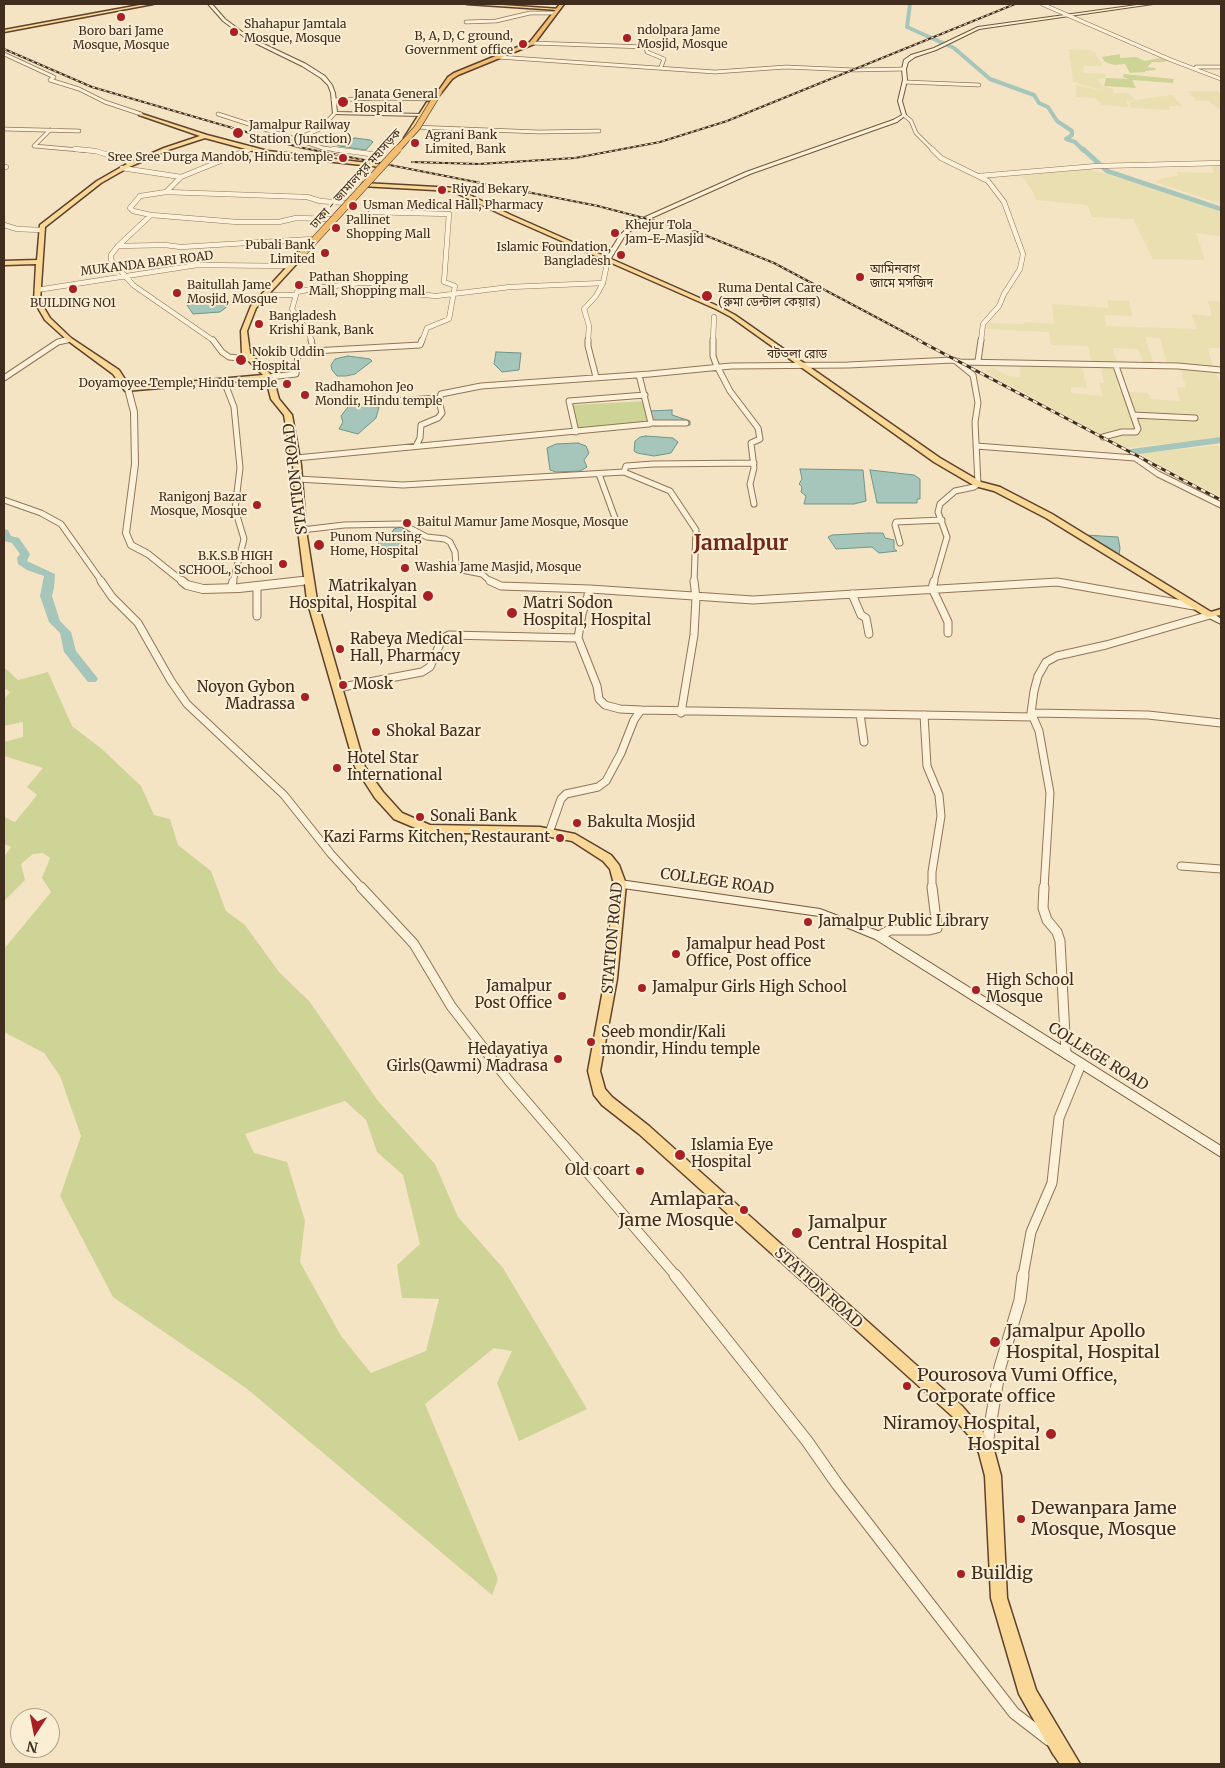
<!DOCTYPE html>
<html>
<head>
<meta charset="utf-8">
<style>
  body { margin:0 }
  #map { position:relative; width:1225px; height:1768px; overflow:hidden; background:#f4e4c4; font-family:Merriweather,serif }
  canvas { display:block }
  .frame { position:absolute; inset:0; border:5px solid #402d1d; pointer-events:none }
  .north { position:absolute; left:10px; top:1708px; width:50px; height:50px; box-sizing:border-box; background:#faeed5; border:1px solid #b0a18b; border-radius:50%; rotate:191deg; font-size:14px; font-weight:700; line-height:20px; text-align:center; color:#402d1d }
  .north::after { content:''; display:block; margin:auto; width:18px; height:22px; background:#a82024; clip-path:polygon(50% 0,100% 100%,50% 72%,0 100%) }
</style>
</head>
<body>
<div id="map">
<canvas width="1225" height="1768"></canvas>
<div class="frame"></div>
<div class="north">N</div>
</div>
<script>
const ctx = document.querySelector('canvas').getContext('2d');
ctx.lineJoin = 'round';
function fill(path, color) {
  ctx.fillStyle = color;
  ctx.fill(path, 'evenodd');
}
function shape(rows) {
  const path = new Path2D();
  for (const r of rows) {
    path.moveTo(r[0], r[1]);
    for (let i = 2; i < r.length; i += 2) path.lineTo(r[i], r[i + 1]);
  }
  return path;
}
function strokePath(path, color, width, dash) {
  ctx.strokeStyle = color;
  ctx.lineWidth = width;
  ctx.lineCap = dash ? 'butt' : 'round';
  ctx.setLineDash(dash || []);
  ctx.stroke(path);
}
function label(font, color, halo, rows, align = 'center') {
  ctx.font = font + ' Merriweather,"Noto Sans Bengali",serif';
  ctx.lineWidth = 4;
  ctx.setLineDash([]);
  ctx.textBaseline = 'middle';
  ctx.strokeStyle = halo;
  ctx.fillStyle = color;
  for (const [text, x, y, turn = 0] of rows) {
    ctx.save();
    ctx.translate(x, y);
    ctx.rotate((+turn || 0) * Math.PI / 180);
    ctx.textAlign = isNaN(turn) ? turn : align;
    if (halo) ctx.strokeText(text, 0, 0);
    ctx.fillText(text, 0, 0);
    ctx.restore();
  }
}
fill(shape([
  [1069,49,1090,50,1095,53,1103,66,1083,66,1084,73,1105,74,1106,78,1097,79,1101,85,1113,89,1113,93,1128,93,1136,100,1172,95,1182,106,1169,106,1170,110,1132,108,1129,102,1136,100,1126,101,1129,107,1102,105,1095,98,1076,97,1076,85,1105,91,1076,83,1079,80,1073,83],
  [1188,91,1217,91,1221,94,1221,111,1209,101,1197,101],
  [1211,165,1221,165,1221,204,1155,182,1162,178,1178,176,1176,172,1214,173],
  [1089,169,1169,193,1221,212,1221,236,1196,233,1205,260,1153,259,1133,219,1092,217,1087,205,1036,200,1032,190,1022,176],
  [1107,300,1129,301,1132,316,1105,315,1106,326,1197,329,1191,314,1212,316,1208,301,1221,302,1221,348,1208,348,1213,366,1167,363,1160,338,1145,337,1154,365,1144,364,1138,349,1113,348,1117,365,1092,364,1088,346,1051,345,1049,332,986,329,988,323,1024,324,1025,322,1054,324,1052,304,1109,308],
  [1020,366,1082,368,1087,388,1071,387,1071,393,1103,396,1099,383,1104,383,1101,368,1113,368,1119,391,1148,393,1151,399,1180,401,1176,387,1186,387,1181,370,1216,372,1218,380,1221,381,1221,438,1126,448,984,371,993,368,1008,376,1020,377],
  [1221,445,1221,497,1138,453,1193,448]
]), '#eadfb0');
fill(shape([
  [1120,54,1120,58,1136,57,1145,61,1159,58,1167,60,1165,62,1152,62,1147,67,1155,68,1156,70,1145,71,1145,72,1130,73,1125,64,1114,65,1105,62,1102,57],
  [1124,74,1174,79,1173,83,1132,80,1136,88,1104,86,1106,78,1129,79,1123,77],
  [646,401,653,424,578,429,573,405],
  [4,669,6,669,18,680,48,672,72,726,103,750,141,786,154,815,170,819,178,845,211,871,226,911,245,925,279,972,310,1002,378,1101,435,1164,458,1217,503,1268,587,1409,519,1441,497,1383,512,1351,494,1348,425,1404,498,1579,492,1595,246,1388,113,1297,60,1196,81,1136,60,1076,44,1053,4,1032,4,949,51,892,42,878,50,858,43,853,33,854,21,864,25,880,4,901,4,857,11,847,4,844,4,817,15,822,37,795,27,787,43,768,4,756,4,742,23,737,23,722,4,726,4,699,10,692,4,688],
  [345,1101,366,1120,377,1152,403,1175,420,1244,397,1265,402,1298,439,1299,426,1351,371,1373,341,1336,300,1262,305,1221,287,1162,254,1153,245,1134]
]), '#ced496');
const water = shape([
  [355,138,370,140,373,142,366,150,339,146,333,143,355,138],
  [222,299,229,300,232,303,220,312,193,314,187,305,222,299],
  [496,352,521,353,519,370,502,372,494,364,496,352],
  [348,356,370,359,372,361,355,374,346,376,337,376,332,370,331,365,335,359,348,356],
  [351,403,379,407,376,418,358,434,339,429,343,422,341,416,351,403],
  [672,410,672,415,690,421,690,425,653,426,650,411,672,410],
  [646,436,673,438,678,442,671,453,654,456,637,453,634,451,635,441,640,437,646,436],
  [578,443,586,446,589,453,584,460,587,467,580,471,556,472,550,470,547,448,556,444,578,443],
  [800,469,863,470,866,501,854,504,804,504,806,496,801,492,802,487,799,484,802,479,800,469],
  [870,470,914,475,920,479,920,499,917,499,917,503,877,503,870,470],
  [401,527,413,534,403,538,401,548,378,549,380,534,391,534,394,529,401,527],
  [869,533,883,533,885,538,894,540,894,549,897,551,879,553,872,547,836,549,828,537,832,535,869,533],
  [1085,535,1118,537,1120,548,1119,555,1085,535]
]);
fill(water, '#a6c6bc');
strokePath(water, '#6c968a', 1);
strokePath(shape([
  [910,4,907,27,954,48,990,79,1034,95,1039,103,1048,107,1057,121,1072,131,1072,135,1066,139,1075,142,1084,151]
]), '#a6c6bc', 4);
strokePath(shape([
  [1083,149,1107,171,1221,209]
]), '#a6c6bc', 5);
strokePath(shape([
  [1131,452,1221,440]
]), '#a6c6bc', 6);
fill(shape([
  [4,529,8,530,11,536,19,538,30,554,27,561,55,574,54,588,52,596,60,621,71,632,76,651,96,676,98,679,96,682,88,682,64,652,60,633,49,622,40,596,44,576,27,570,18,564,17,558,20,554,12,543,4,541,4,529]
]), '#a6c6bc');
const minorFar5 = shape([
  [1042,4,1171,60,1221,79],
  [466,22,496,21,530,13,555,13],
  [644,40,647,52,664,59,661,67],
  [532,43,646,47],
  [4,54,54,77,50,80,79,89,105,102,141,114],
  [498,57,715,72,786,67,854,70,904,69],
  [1196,67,1221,67],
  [905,82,979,85],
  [333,100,379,98,432,99],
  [218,114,323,148,343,151],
  [904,115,911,121,916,133,934,151],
  [414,127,539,132,599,131],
  [4,129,79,131],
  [50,130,34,146,91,151],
  [296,139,320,129,335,113],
  [247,151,251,149]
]);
const minorFar4 = shape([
  [75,149,96,151,132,163],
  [333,149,378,155],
  [932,149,941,158,988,181,1004,202,1023,254,1020,269,1004,294,999,306,983,324,981,341],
  [4,167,6,167],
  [122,168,181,177],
  [979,176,1097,166,1221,163],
  [166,192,181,177,250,149],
  [371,212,449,214,444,282,455,286,449,319,427,328,422,341],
  [151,215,118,246,111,255,111,260,133,285,214,341],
  [331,219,296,218,279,222,237,222,151,215,133,211,130,208,140,196,166,192,307,197,320,201,347,203],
  [4,225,17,229,41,230],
  [118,246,165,245,181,247,313,239],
  [37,290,197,265,290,266],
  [264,295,296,295,297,292,316,288,360,283,373,283,375,289,384,291,436,296,510,287,603,283],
  [296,295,292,309,308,332,312,341],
  [62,341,69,339],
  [588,341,589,326,584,309,596,296,603,283,608,259],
  [713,341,714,317]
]);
const minorFar3 = shape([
  [213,340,222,352,229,357,251,359],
  [588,340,588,346,596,377],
  [713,340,713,356,717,367],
  [310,352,313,349,311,340],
  [978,361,981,340],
  [718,368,730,391,758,428,760,439,751,443,754,468,750,484,754,504],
  [269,377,296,374,298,354,313,351,420,345,422,340],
  [4,378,58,342,67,340],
  [224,381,234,407,240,468,235,509,244,539,233,582],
  [391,401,440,398],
  [1133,415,1195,418],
  [651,423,686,423],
  [576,432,569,401,645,395],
  [1103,437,1122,432,1136,432,1138,429,1116,366],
  [416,446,420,438,421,425,438,418,442,413,439,401,441,394,481,386,650,374,731,366,848,365,953,360,960,362,1178,366,1221,370],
  [976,446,1135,458,1158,474,1221,505],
  [296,458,649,424,651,423,639,375],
  [624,472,670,491,696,530,694,582],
  [599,474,615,518],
  [298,479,403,485,624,472,626,466,653,464,754,463],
  [4,500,41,513,61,524,102,582],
  [302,530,344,525,402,524,427,537,445,539,450,542,455,552,456,566,462,570,482,574,491,582],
  [900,543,895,525,896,522,942,520],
  [934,582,947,537,938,512,940,504,955,491,974,487,978,484,975,422,978,403,973,375,957,362]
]);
const minorFar2 = shape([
  [101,581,112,597,138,623,171,681,187,704,284,795,331,854,362,888],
  [490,581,501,586,590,589,753,600,1057,582,1194,606],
  [934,581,932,588,948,622,948,633],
  [257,586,257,616],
  [231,588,233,581],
  [590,589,582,614,578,638,597,686,599,699,605,705,620,709,641,710],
  [852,594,861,615,866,618,869,634],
  [337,688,422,672,430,667,442,639,449,635,578,638],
  [681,713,694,635,696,598,694,581],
  [1031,713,1148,715,1221,723],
  [860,714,864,742],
  [924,715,927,766,939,795,941,816,932,872,932,888],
  [1033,717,1039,731,1050,793,1044,888],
  [549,833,561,799,566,794,598,787,606,781,621,753,634,720,641,710,1033,717,1031,713,1034,691,1038,676,1046,662,1057,656,1106,645,1210,615],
  [1181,866,1221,869]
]);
const minorFar1 = shape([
  [361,887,414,944,451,1006,509,1081,676,1276],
  [1044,887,1043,908,1047,920,1057,932,1060,941,1066,1054],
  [879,936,890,930,929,930,937,928,932,887],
  [1023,1276,1031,1232,1052,1183,1059,1118,1081,1064]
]);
const minor = shape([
  [675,1275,807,1441,837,1484,1014,1713,1049,1740],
  [986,1450,1000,1367,1020,1300,1023,1275]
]);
const tertiaryFar1 = shape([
  [128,389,134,412,135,464,126,533,131,545,148,554,183,582],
  [291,582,309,580]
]);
const tertiary = shape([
  [182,581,187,585,203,589,239,588,302,581]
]);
const secondary = shape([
  [208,4,212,4,225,19,249,37,306,64,325,76,332,85,335,93,337,112,422,114,424,115,422,116,333,114,331,93,328,85,321,78,302,66,247,39,223,21,208,4],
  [1144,4,1153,4,979,29,936,50,915,57,908,62,906,69,907,80,902,101,906,115,897,122,750,174,638,224,624,237,610,260,605,259,620,235,634,222,746,172,893,120,902,115,898,101,903,80,902,69,904,60,911,55,934,48,978,27,1144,4],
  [1207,613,1213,613,1221,619,1221,624,1207,617,1207,613],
  [620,880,820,909,883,933,1221,1146,1221,1157,875,939,819,916,616,887,615,884,616,881,620,880]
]);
const primary = shape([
  [145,4,153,4,4,32,4,30,145,4],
  [467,4,488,4,560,9,558,10,467,4],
  [427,102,432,103,408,138,404,138,427,102],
  [139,113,207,135,268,151,384,165,381,167,268,155,205,138,168,150,129,167,101,183,45,227,40,301,50,318,71,338,119,370,130,387,263,375,242,354,241,331,251,306,295,258,294,256,305,244,309,244,309,246,301,256,301,259,256,308,247,331,250,353,273,377,279,399,292,415,301,465,306,530,317,600,365,767,383,792,402,813,430,825,540,827,575,834,611,855,619,865,626,884,617,979,600,1071,605,1089,612,1097,649,1126,962,1406,980,1427,994,1450,1001,1476,1007,1598,1036,1690,1080,1764,1060,1764,1053,1754,1019,1694,991,1598,985,1476,979,1453,970,1437,952,1416,639,1134,602,1105,594,1095,588,1071,605,979,614,884,610,869,603,861,572,841,540,835,425,832,394,819,375,798,355,767,307,600,298,530,293,465,284,415,271,399,266,379,125,391,113,374,67,340,45,320,34,301,36,264,4,265,4,261,37,260,40,225,97,181,125,165,164,148,200,136,139,115,139,113],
  [363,183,455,188,511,215,720,307,735,315,940,458,981,482,1000,487,1052,514,1211,612,1221,609,1221,615,1207,617,1046,518,994,491,975,486,934,462,731,317,716,309,507,217,452,191,361,186,363,183]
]);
const trunk = shape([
  [560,4,564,4,534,44,458,75,452,79,441,93,437,93,448,77,454,73,530,42,560,4]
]);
strokePath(minorFar5, '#917558', 4.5);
strokePath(minorFar4, '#917558', 5.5);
strokePath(minorFar3, '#917558', 7);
strokePath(minorFar2, '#917558', 9);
strokePath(minorFar1, '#917558', 11);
strokePath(minor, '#917558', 13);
strokePath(tertiaryFar1, '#917558', 8);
strokePath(tertiary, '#917558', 10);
strokePath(secondary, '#73563b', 2);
strokePath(primary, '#5f422c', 3);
strokePath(trunk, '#5f422c', 3);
strokePath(minorFar5, '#fdf1d9', 3);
strokePath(minorFar4, '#fdf1d9', 4.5);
strokePath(minorFar3, '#fdf1d9', 5);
strokePath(minorFar2, '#fdf1d9', 7);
strokePath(minorFar1, '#fdf1d9', 9);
strokePath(minor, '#fdf1d9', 11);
strokePath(tertiaryFar1, '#fdf1d9', 6);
strokePath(tertiary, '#fdf1d9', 8);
fill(secondary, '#fdf1d9');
fill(primary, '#fad998');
fill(trunk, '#f3bd72');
const railFar1 = shape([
  [4,49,92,87,298,147,598,206,697,232,774,263,921,341],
  [412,162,479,164,575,158,660,142,727,121,1015,4]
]);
const rail = shape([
  [918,340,1221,500]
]);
strokePath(railFar1, '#402d1d', 2);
strokePath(rail, '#402d1d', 3);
strokePath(railFar1, '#faeed5', 1, [3]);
strokePath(rail, '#faeed5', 2, [5]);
const trunkBridgeFar1 = shape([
  [396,151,417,128,439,92]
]);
const trunkBridge = shape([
  [301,255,398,149]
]);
strokePath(trunkBridgeFar1, '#5f422c', 7, []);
strokePath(trunkBridge, '#5f422c', 8, []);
strokePath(trunkBridgeFar1, '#f3bd72', 5.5);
strokePath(trunkBridge, '#f3bd72', 7);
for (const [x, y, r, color] of [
  [121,17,5,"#a82024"],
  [234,32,5,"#a82024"],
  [627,38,5,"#a82024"],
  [523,44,5,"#a82024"],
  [343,102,6,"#a82024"],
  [238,133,6,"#a82024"],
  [415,143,5,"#a82024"],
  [343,158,5,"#a82024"],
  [442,190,5,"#a82024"],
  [353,206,5,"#a82024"],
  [336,228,5,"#a82024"],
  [615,233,5,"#a82024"],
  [325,253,5,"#a82024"],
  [621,255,5,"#a82024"],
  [860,277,5,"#a82024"],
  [299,285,5,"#a82024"],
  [73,289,5,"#a82024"],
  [177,293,5,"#a82024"],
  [707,296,6,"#a82024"],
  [259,324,5,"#a82024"],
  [241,360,6,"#a82024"],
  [287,384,5,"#a82024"],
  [305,395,5,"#a82024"],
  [257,505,5,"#a82024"],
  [407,523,5,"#a82024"],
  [319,545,6,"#a82024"],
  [283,564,5,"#a82024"],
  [405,568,5,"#a82024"],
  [428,596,6,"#a82024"],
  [512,613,6,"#a82024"],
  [340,649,5,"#a82024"],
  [343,685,5,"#a82024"],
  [305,697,5,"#a82024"],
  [376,732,5,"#a82024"],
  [337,768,5,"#a82024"],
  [420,817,5,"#a82024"],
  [577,823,5,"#a82024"],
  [560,838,5,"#a82024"],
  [808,922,5,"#a82024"],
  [676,954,5,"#a82024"],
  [642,988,5,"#a82024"],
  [976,990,5,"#a82024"],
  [562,996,5,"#a82024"],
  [591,1042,5,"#a82024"],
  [558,1059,5,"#a82024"],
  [680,1155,6,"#a82024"],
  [640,1171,5,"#a82024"],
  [744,1210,5,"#a82024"],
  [797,1233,6,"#a82024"],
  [995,1342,6,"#a82024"],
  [907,1386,5,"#a82024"],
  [1051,1434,6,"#a82024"],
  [1021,1519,5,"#a82024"],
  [961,1574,5,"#a82024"]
]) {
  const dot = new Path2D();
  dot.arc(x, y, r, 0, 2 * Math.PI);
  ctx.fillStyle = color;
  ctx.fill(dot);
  strokePath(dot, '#faeed5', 2);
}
label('12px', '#402d1d', '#faeed5', [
  ["Shahapur Jamtala",244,25],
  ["Mosque, Mosque",244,39],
  ["ndolpara Jame",637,31],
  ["Mosjid, Mosque",637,45],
  ["Boro bari Jame",121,32,"center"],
  ["Mosque, Mosque",121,46,"center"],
  ["B, A, D, C ground,",513,37,"right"],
  ["Government office",513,51,"right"],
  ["Janata General",354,95],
  ["Hospital",354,109],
  ["Jamalpur Railway",249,126],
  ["Station (Junction)",249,140],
  ["Agrani Bank",425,136],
  ["Limited, Bank",425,150],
  ["Sree Sree Durga Mandob, Hindu temple",333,158,"right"],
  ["Riyad Bekary",452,190],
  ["Usman Medical Hall, Pharmacy",363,206],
  ["Pallinet",346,221],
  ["Shopping Mall",346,235],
  ["Khejur Tola",625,226],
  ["Jam-E-Masjid",625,240],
  ["Pubali Bank",315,246,"right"],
  ["Limited",315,260,"right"],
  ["Islamic Foundation,",611,248,"right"],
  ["Bangladesh",611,262,"right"],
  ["আমিনবাগ",870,270],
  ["জামে মসজিদ",870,284],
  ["Pathan Shopping",309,278],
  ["Mall, Shopping mall",309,292],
  ["Baitullah Jame",187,286],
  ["Mosjid, Mosque",187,300],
  ["Ruma Dental Care",718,289],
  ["(রুমা ডেন্টাল কেয়ার)",718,303],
  ["BUILDING NO1",73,304,"center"],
  ["Bangladesh",269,317],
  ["Krishi Bank, Bank",269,331],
  ["Nokib Uddin",252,353],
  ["Hospital",252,367],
  ["Doyamoyee Temple, Hindu temple",277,384,"right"],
  ["Radhamohon Jeo",315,388],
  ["Mondir, Hindu temple",315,402],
  ["Ranigonj Bazar",247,498,"right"],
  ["Mosque, Mosque",247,512,"right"],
  ["Baitul Mamur Jame Mosque, Mosque",417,523],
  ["Punom Nursing",330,538],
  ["Home, Hospital",330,552],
  ["B.K.S.B HIGH",273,557,"right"],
  ["SCHOOL, School",273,571,"right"],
  ["Washia Jame Masjid, Mosque",415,568]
], 'left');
label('12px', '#402d1d', '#faeed5', [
  ["ঢাকা - জামালপুর মহাসড়ক",356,179,-48],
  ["MUKANDA BARI ROAD",147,264,-7],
  ["বটতলা রোড",797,355]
]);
label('15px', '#402d1d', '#faeed5', [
  ["STATION ROAD",296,479,-97],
  ["COLLEGE ROAD",717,882,8],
  ["STATION ROAD",613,938,-85],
  ["COLLEGE ROAD",1098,1057,32],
  ["STATION ROAD",818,1288,42]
]);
label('15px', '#402d1d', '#faeed5', [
  ["Matrikalyan",417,587,"right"],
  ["Hospital, Hospital",417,604,"right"],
  ["Matri Sodon",523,604],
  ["Hospital, Hospital",523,621],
  ["Rabeya Medical",350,640],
  ["Hall, Pharmacy",350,657],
  ["Mosk",353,685],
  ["Noyon Gybon",295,688,"right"],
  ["Madrassa",295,705,"right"],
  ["Shokal Bazar",386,732],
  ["Hotel Star",347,759],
  ["International",347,776],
  ["Sonali Bank",430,817],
  ["Bakulta Mosjid",587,823],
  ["Kazi Farms Kitchen, Restaurant",550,838,"right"],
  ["Jamalpur Public Library",818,922],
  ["Jamalpur head Post",686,945],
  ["Office, Post office",686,962],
  ["High School",986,981],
  ["Mosque",986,998],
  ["Jamalpur",552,987,"right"],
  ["Post Office",552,1004,"right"],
  ["Jamalpur Girls High School",652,988],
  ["Seeb mondir/Kali",601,1033],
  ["mondir, Hindu temple",601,1050],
  ["Hedayatiya",548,1050,"right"],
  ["Girls(Qawmi) Madrasa",548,1067,"right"],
  ["Islamia Eye",691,1146],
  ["Hospital",691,1163],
  ["Old coart",630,1171,"right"]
], 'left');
label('18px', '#402d1d', '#faeed5', [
  ["Amlapara",734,1200,"right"],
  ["Jame Mosque",734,1221,"right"],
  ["Jamalpur",808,1223],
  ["Central Hospital",808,1244],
  ["Jamalpur Apollo",1006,1332],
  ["Hospital, Hospital",1006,1353],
  ["Pourosova Vumi Office,",917,1376],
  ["Corporate office",917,1397],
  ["Niramoy Hospital,",1040,1424,"right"],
  ["Hospital",1040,1445,"right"],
  ["Dewanpara Jame",1031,1509],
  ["Mosque, Mosque",1031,1530],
  ["Buildig",971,1574]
], 'left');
label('bold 21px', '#722817', '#faeed5', [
  ["Jamalpur",741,544]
]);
</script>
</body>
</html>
